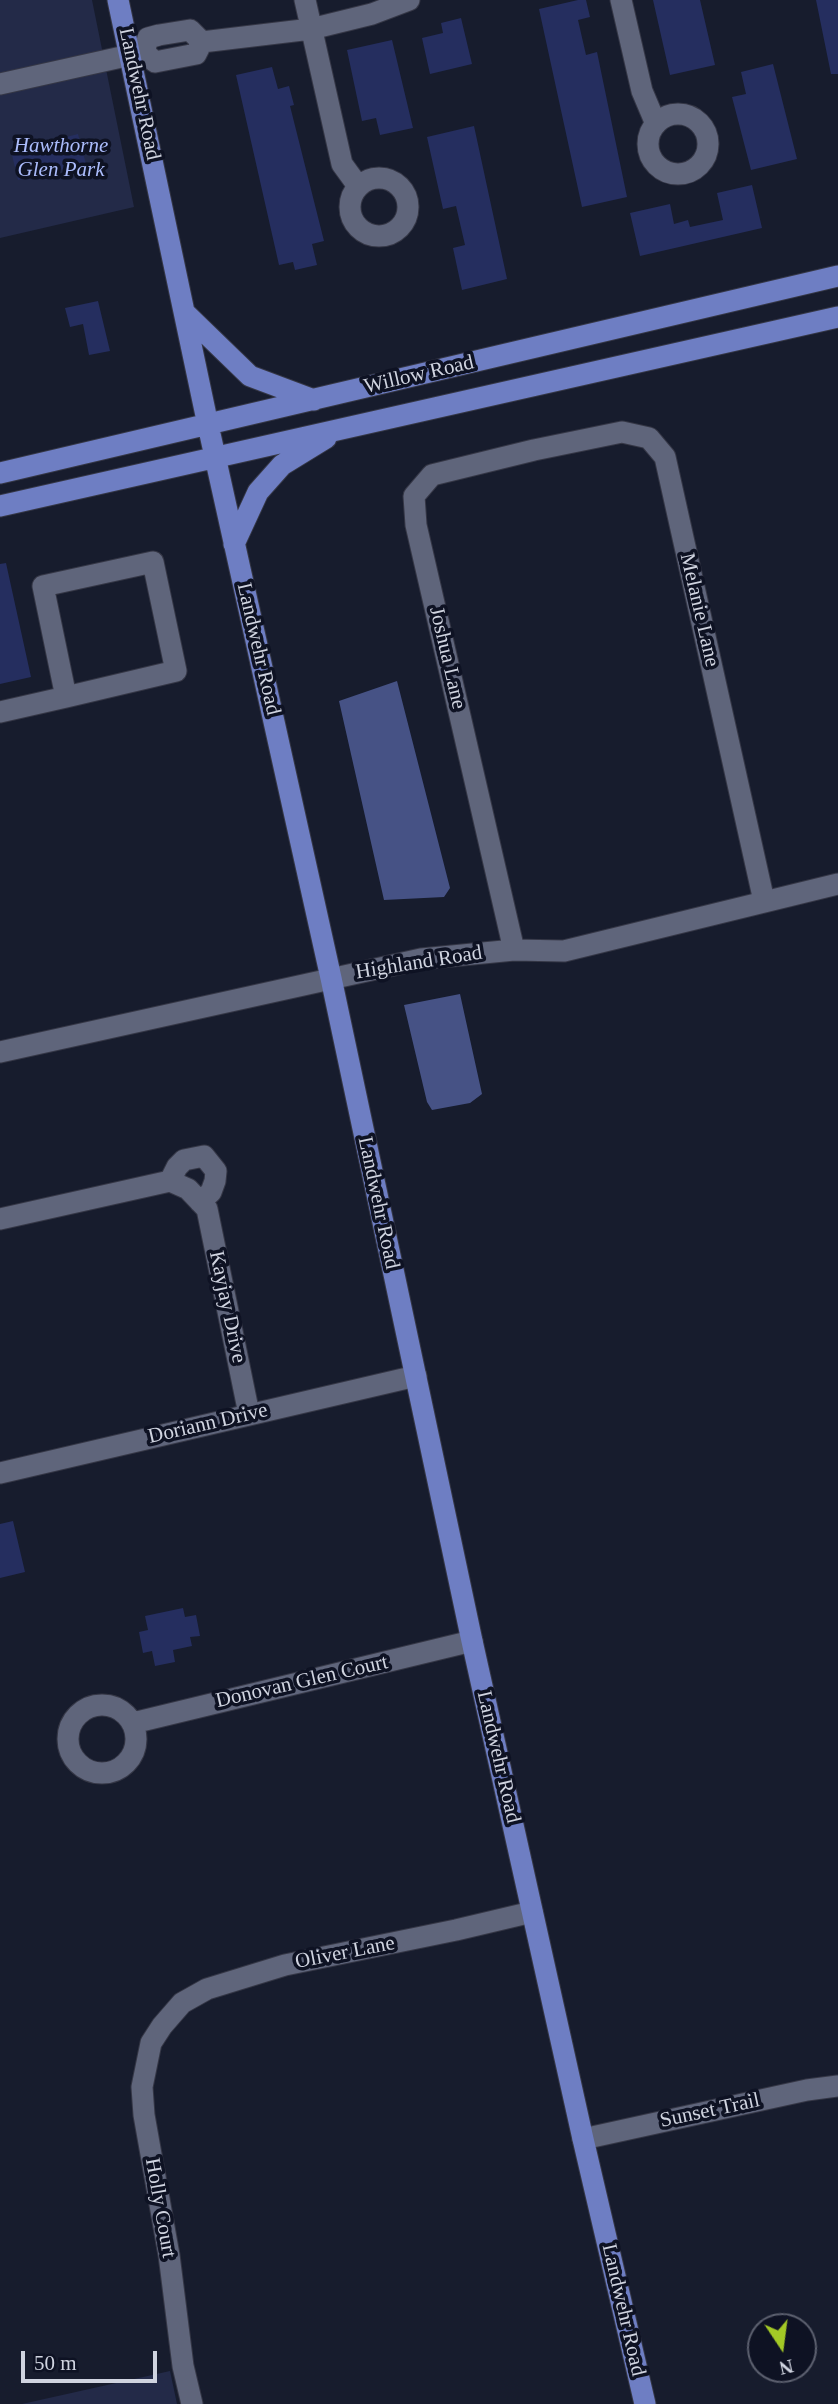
<!DOCTYPE html>
<html>
<head>
<meta charset="utf-8">
<style>
  body { margin:0 }
  #map { position:relative; width:838px; height:2404px; overflow:hidden; background:#171c2d; font-family:"Times New Roman",serif }
  canvas { display:block }
  .north { position:absolute; left:747px; top:2313px; width:70px; height:70px; box-sizing:border-box; background:#0e1223; border:2px solid #5c606f; border-radius:50%; rotate:167deg; font-size:19px; font-weight:700; line-height:28px; text-align:center; color:#d0d4e0 }
  .north::after { content:''; display:block; margin:auto; width:24px; height:32px; background:#a3c926; clip-path:polygon(50% 0,100% 100%,50% 72%,0 100%) }
  .scale { position:absolute; left:21px; top:2351px; width:136px; height:32px; box-sizing:border-box; border:4px solid #d0d4e0; border-top:0; padding-left:9px; font-size:21px; line-height:24px; white-space:nowrap; color:#d0d4e0; -webkit-text-stroke:5px #0e1223; paint-order:stroke }
</style>
</head>
<body>
<div id="map">
<canvas width="838" height="2404"></canvas>
<div class="north">N</div>
<div class="scale">50 m</div>
</div>
<script>
const ctx = document.querySelector('canvas').getContext('2d');
ctx.lineJoin = 'round';
function fill(path, color) {
  ctx.fillStyle = color;
  ctx.fill(path, 'evenodd');
}
function shape(rows) {
  const path = new Path2D();
  for (const r of rows) {
    if (r.length === 3) {
      path.moveTo(r[0] + r[2], r[1]);
      path.arc(r[0], r[1], r[2], 0, 2 * Math.PI);
      continue;
    }
    path.moveTo(r[0], r[1]);
    for (let i = 2; i < r.length; i += 2) path.lineTo(r[i], r[i + 1]);
  }
  return path;
}
function strokePath(path, color, width, dash) {
  ctx.strokeStyle = color;
  ctx.lineWidth = width;
  ctx.lineCap = dash ? 'butt' : 'round';
  ctx.setLineDash(dash || []);
  ctx.stroke(path);
}
function label(font, color, halo, rows, align = 'center') {
  ctx.font = font + ' "Times New Roman",serif';
  ctx.lineWidth = 7;
  ctx.setLineDash([]);
  ctx.textBaseline = 'middle';
  ctx.strokeStyle = halo;
  ctx.fillStyle = color;
  for (const [text, x, y, turn = 0] of rows) {
    ctx.save();
    ctx.translate(x, y);
    ctx.rotate((+turn || 0) * Math.PI / 180);
    ctx.textAlign = isNaN(turn) ? turn : align;
    if (halo) ctx.strokeText(text, 0, 0);
    ctx.fillText(text, 0, 0);
    ctx.restore();
  }
}
fill(shape([
  [0,0,92,0,134,207,0,238],
  [170,2371,177,2404,22,2404]
]), '#232a48');
fill(shape([
  [397,681,450,888,444,897,384,900,339,701],
  [460,994,482,1094,470,1103,432,1110,427,1102,404,1005]
]), '#465285');
fill(shape([
  [578,0,586,0,590,17,578,20,586,55,597,52,627,197,582,207,539,9],
  [653,0,700,0,715,65,670,75],
  [816,0,838,0,838,74,831,74],
  [461,18,472,64,430,74,422,38,443,33,441,23],
  [392,40,413,128,380,135,376,118,362,121,347,50],
  [773,64,797,159,751,170,732,97,746,94,741,72],
  [272,67,278,89,289,86,294,105,290,106,324,241,312,244,317,265,295,270,293,262,279,265,236,75],
  [474,126,507,279,462,290,453,248,465,245,456,206,443,209,427,137],
  [78,134,86,164,18,180,11,151],
  [752,185,762,228,640,256,630,213,670,204,674,224,688,220,690,227,723,220,717,193],
  [98,301,110,351,89,355,83,324,70,327,65,308],
  [6,563,31,677,0,684,0,564],
  [13,1521,25,1572,0,1578,0,1524],
  [183,1608,185,1617,196,1615,200,1636,190,1637,192,1646,173,1650,175,1662,155,1666,152,1651,143,1653,139,1632,148,1630,145,1616]
]), '#252e5f');
const minor = shape([
  [305,0,342,164,358,186],
  [621,0,642,91,656,124],
  [202,42,311,29,372,14,409,0],
  [144,52,148,38,159,35,190,30,202,42],
  [144,52,155,62,196,54,202,42],
  [0,84,144,52],
  [678,144,30],
  [379,207,29],
  [0,712,66,697,176,671,153,562,43,586,66,697],
  [514,950,416,525,414,496,432,475,534,450,622,432,649,438,665,457,764,901],
  [0,1052,421,959,514,950,564,951,838,884],
  [170,1181,177,1167,184,1160,204,1156,216,1171,215,1181,211,1192,200,1202],
  [0,1219,170,1181,188,1189,207,1209,249,1414],
  [0,1473,416,1376],
  [102,1739,34],
  [133,1723,472,1641],
  [583,2139,807,2090,838,2086],
  [192,2404,183,2366,169,2255,144,2115,142,2087,151,2043,162,2026,182,2003,207,1989,285,1965,456,1930,532,1912]
]);
const major = shape([
  [118,0,208,425,331,978,472,1641,583,2139,645,2404],
  [185,313,250,376,314,400],
  [0,473,838,276],
  [0,506,838,317],
  [234,544,258,492,282,465,326,438]
]);
strokePath(minor, '#353746', 23);
strokePath(major, '#353746', 23);
strokePath(minor, '#5f657b', 21);
strokePath(major, '#6e7ec3', 21);
label('21px', '#d0d4e0', '#0e1223', [
  ["Landwehr Road",139,94,78],
  ["Willow Road",419,375,-13],
  ["Melanie Lane",699,610,77],
  ["Landwehr Road",258,649,77],
  ["Joshua Lane",447,658,77],
  ["Highland Road",419,963,-9],
  ["Landwehr Road",378,1203,78],
  ["Kayjay Drive",227,1307,78],
  ["Doriann Drive",208,1424,-13],
  ["Donovan Glen Court",302,1682,-13],
  ["Landwehr Road",498,1757,77],
  ["Oliver Lane",345,1953,-11],
  ["Sunset Trail",710,2111,-12],
  ["Holly Court",160,2208,80],
  ["Landwehr Road",623,2310,77]
]);
label('italic 21px', '#abbcfc', '#0e1223', [
  ["Hawthorne",61,146],
  ["Glen Park",61,170]
]);
</script>
</body>
</html>
